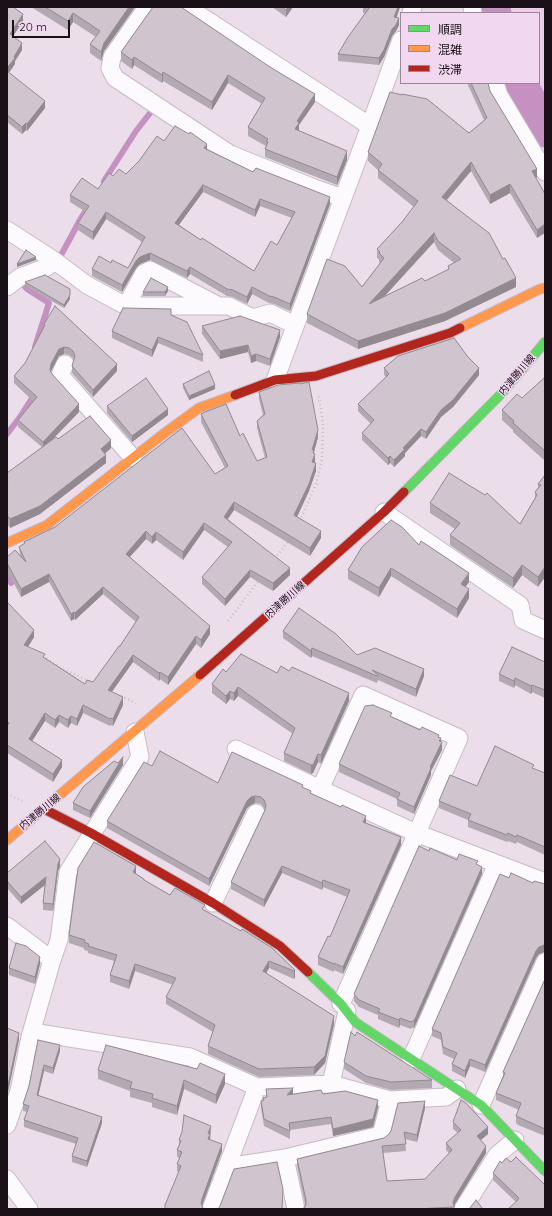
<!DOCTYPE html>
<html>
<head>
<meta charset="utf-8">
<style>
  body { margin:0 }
  #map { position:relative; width:552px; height:1216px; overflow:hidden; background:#ebddea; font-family:Quicksand,"Noto Sans JP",sans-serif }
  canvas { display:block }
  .frame { position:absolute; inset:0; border:8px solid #191018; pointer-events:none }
  .legend { position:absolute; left:400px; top:12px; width:140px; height:72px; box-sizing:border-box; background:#f1d7ef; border:1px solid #9b8799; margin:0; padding:5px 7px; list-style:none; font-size:12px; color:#191018 }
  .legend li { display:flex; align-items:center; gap:8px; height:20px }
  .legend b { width:20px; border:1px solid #9b8799 }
  .scale { position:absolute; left:12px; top:20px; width:58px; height:18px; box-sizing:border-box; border:2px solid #191018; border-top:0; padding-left:5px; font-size:12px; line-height:14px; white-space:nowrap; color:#191018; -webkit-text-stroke:3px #f1d7ef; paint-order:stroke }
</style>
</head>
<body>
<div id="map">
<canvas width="552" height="1216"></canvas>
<div class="frame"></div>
<ul class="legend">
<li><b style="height:5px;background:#63d668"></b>順調</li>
<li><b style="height:5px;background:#ff974d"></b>混雑</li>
<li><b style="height:5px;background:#b3261e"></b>渋滞</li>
</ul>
<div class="scale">20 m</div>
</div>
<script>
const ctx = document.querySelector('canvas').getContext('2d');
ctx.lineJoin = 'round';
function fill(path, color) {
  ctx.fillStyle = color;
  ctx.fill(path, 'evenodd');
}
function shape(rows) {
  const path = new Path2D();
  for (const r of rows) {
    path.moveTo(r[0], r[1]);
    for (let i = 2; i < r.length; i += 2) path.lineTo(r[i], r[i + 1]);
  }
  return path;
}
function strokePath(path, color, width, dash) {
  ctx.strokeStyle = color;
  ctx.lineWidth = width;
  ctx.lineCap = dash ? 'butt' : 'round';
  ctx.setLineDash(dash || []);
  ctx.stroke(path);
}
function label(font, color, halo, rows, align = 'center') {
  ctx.font = font + ' Quicksand,"Noto Sans JP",sans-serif';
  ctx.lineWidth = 3;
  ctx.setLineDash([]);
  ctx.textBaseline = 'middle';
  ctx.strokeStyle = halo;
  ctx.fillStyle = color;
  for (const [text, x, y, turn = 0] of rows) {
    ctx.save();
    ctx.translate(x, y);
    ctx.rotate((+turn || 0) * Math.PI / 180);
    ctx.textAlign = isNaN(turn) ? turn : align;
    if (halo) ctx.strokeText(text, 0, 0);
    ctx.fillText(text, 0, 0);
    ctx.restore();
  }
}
fill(shape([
  [499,7,545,7,545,117,527,83,539,83,539,13,501,13]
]), '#eccde9');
strokePath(shape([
  [104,181,136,131,154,108],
  [60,257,80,220,89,205],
  [21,282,27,289,49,303,35,347],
  [7,434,20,417,36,392],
  [7,575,11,583]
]), '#c491c1', 6);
strokePath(shape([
  [493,7,494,13],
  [519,83,545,130]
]), '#c491c1', 35);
const street = shape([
  [147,7,112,57,110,68,115,78,230,154,314,188,343,198],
  [187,7,370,126],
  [472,7,473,13],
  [411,13,413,7],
  [495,83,499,95,545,172],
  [7,230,55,261,87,285,126,306,229,306,253,318,270,313,295,325],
  [7,287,20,277,47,267,55,261],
  [126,306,144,273,150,270,217,305],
  [65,364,60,375,133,458],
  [275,380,370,126,401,40],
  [384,512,520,605,523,620,545,630],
  [236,749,320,789,416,833,545,882],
  [320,789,363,695,459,738,341,1004],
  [213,903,256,813],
  [7,926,52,960],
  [32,1032,190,1057,257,1087,331,1084,390,1100,446,1097,457,1089],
  [411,1059,497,864],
  [331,1084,347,1011],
  [481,1105,545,962],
  [7,1125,19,1091,30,1037,52,960,59,940,68,872,140,757,135,732],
  [285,1158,296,1209],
  [227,1167,285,1158,381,1135,390,1100],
  [7,1179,29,1209],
  [211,1209,257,1087],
  [463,1209,497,1155,515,1140]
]);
const fast = shape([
  [404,492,502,393,545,342],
  [308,972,341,1004,355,1022,481,1105,545,1171]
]);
const slow = shape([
  [460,328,540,289,545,288],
  [7,543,47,525,162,435,199,408,235,395],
  [7,840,200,675]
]);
const jam = shape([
  [235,395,275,380,316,376,450,333,460,328],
  [200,675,384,512,404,492],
  [44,809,91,833,213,903,280,946,308,972]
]);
strokePath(street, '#c7bbc5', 19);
strokePath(fast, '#c7bbc5', 11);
strokePath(slow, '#c7bbc5', 11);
strokePath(jam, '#c7bbc5', 11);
strokePath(shape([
  [300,521,316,484,322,459,323,424,319,396],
  [275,559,289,540],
  [228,621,260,579],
  [43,656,61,668,89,681],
  [121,696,136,703],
  [7,794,23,801]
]), '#c6c1c6', 2.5, [1, 3]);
strokePath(street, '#fcfafc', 17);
strokePath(fast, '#63d668', 9);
strokePath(slow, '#ff974d', 9);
strokePath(jam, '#b3261e', 9);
fill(shape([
  [7,7,23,21,13,36,22,50,15,61,15,64,9,73,45,108,27,131,26,130,22,134,7,122],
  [31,7,135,7,104,51,101,61,90,53,90,44,96,37,73,22,68,30],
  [153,7,315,102,299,125,299,131,347,160,337,185,265,157,265,149,266,146,248,136,248,127,262,104,228,83,212,110,163,81,162,83,134,65,132,69,121,61,121,52],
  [272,7,293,7,286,17],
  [363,7,400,7,397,17,399,25,396,31,392,36,384,57,379,65,338,61,338,54,365,13,363,13],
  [467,83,488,83,490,91,537,177,536,178,545,194,537,238,510,193,490,204,471,171,447,200,516,287,445,321,358,349,307,323,307,314,362,287,380,263,379,262,379,259,377,258,377,249,402,222,414,207,378,178,378,170,368,161,368,152,469,133,484,120],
  [434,242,438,250,454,263,448,266,448,270,425,281,384,297],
  [164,141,207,149,253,172,330,204,290,311,274,304,269,303,252,294,247,304,233,297,227,296,190,274,187,278,150,260,140,264,136,268,122,292,92,276,92,269,111,263,128,268,142,242,106,219,93,240,78,230,78,223,86,212,70,202,70,195,98,189,113,176,126,174],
  [203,192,255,217,260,206,292,218,277,245,254,271,201,240,179,225],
  [25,282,70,299,64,308,25,286],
  [168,291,165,296,143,296,143,292],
  [171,315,203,355,203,362,158,343,152,357,112,338,112,331],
  [44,324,117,371,93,397,72,373,72,366,74,360,73,358,69,355,64,354,59,356,51,371,52,374,79,412,53,439,58,439,111,448,105,454,106,463,40,514,10,528,7,524,7,473,42,447,18,427,18,420,34,402,14,383,14,376,25,363,44,327],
  [202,326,280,337,270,366,256,361,251,363,248,352,220,359,202,334],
  [384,368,479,375,453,407,441,417,426,439,421,436,405,453,405,456,394,467,390,463,388,465,362,440,362,433,371,424,358,411,358,404,386,377,384,375],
  [545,377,545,461,513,432,513,430,502,420,502,410,522,398],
  [183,384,215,389,189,400,183,388],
  [259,392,318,437,314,452,316,471,309,491,297,517,321,538,310,556,234,510,228,519,290,575,273,591,250,577,225,606,202,584,202,577,228,547,204,530,183,560,156,540,152,544,146,539,130,557,210,634,201,648,196,644,168,685,160,679,159,681,133,662,112,692,123,705,113,726,111,725,110,726,83,713,77,726,71,723,68,728,59,722,55,728,45,721,32,741,62,767,53,782,7,753,7,602,34,637,28,647,85,684,93,682,120,646,136,622,103,594,75,620,74,619,71,621,49,582,21,597,7,570,7,557,20,555,19,547,24,543,24,542,215,474,225,468,201,422,201,414,240,436,257,461,265,458,257,428,257,421,263,415,259,399],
  [107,406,168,415,132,442,107,413],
  [545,475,538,587,522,575,513,588,450,545,450,535,455,529,430,513,430,503,520,524,535,498,535,492,538,488,538,484],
  [419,545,469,582,465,587,469,598,457,618,391,576,379,597,348,579,348,570],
  [283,631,357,655,424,676,416,697,378,680,377,683,312,656,311,658,283,638],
  [545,662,545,698,532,692,531,694,515,685,514,688,499,681,499,674],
  [289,671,349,701,321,764,318,762,313,773,311,774,284,761,284,753,293,734,238,696,234,701,230,699,226,704,212,693,212,684,226,672,277,673],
  [392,717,439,737,441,742,442,750,431,771,431,775,414,814,397,806,397,799,339,772,339,764],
  [118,763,123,765,90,818,73,810,73,803],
  [152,766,218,783,303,788,311,793,366,823,401,845,343,974,334,970,334,972,318,965,318,957,330,937,347,897,323,887,322,890,282,873,264,907,231,889,231,882,265,810,264,808,261,804,255,803,251,805,247,808,209,886,107,828,107,821],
  [534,769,545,773,545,855,517,842,516,844,508,841,507,842,468,827,468,820,439,808,439,801],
  [429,851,457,860,478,865,482,874,414,1028,412,1028,411,1029,400,1025,399,1028,378,1019,378,1015,359,1007,354,1001,354,994],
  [60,866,58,871,53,911,43,910,43,903,45,885,21,904,7,888,7,873],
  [136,873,136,874,144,880,170,895,205,910,295,970,295,977,294,979,269,968,266,973,334,1024,325,1063,314,1075,259,1077,208,1054,208,1046,213,1032,166,1004,166,997,173,985,135,971,129,989,110,982,110,975,114,961,88,953,88,951,84,950,84,948,69,943,69,935],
  [509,878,533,883,545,884,545,952,544,952,539,954,536,958,485,1072,470,1066,465,1078,452,1071,452,1064,454,1059,443,1054,441,1040,432,1036,432,1029],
  [40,964,35,984,9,975,9,968],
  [545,979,545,1136,518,1125,516,1123,516,1116,519,1110,496,1100,496,1093,503,1076,503,1072],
  [355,1036,432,1080,432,1088,391,1090,366,1083,344,1069,344,1062],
  [38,1040,60,1051,53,1074,44,1071,38,1095,102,1123,87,1167,72,1162,72,1156,76,1144,24,1127,24,1120,27,1112,23,1111,23,1104,29,1086],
  [98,1070,225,1084,216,1104,184,1089,177,1115,152,1107,152,1103,130,1097,130,1091,98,1079],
  [266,1089,293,1094,323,1094,378,1107,373,1127,333,1136,331,1124,290,1130,290,1139,264,1126,261,1108,261,1101,263,1100,263,1098,266,1097],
  [425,1108,417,1142,405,1139,406,1151,383,1153,387,1181,425,1179,449,1153,446,1150,446,1143,458,1133,453,1129,453,1122,488,1134,481,1140,486,1153,455,1204,454,1209,303,1209,305,1205,297,1166,297,1159,384,1138],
  [211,1133,210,1135,210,1140,222,1151,202,1205,203,1208,165,1209,179,1172,177,1171,177,1164,180,1158,177,1157,177,1150,179,1145,179,1140],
  [511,1162,545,1185,516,1202,493,1180,493,1173,502,1163]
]), '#b3a9b2');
fill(shape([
  [129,7,135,7,104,51,101,61,101,52,104,43],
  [288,7,293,7,286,17,286,10],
  [398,7,400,7,394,24,394,17],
  [73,13,73,22,68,30,68,21],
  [23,14,23,21,10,41,10,34],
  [399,18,399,25,396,31,392,36,384,57,379,65,379,58,392,29],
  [22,43,22,50,15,61,15,64,7,75,7,68],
  [134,57,134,65,132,69,132,60],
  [163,72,163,81,162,83,162,75],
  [228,75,228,83,212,110,212,102],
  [315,94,315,102,299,125,299,131,295,129,297,121],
  [45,101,45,108,27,131,27,124],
  [26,123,26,130,22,134,22,127],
  [207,144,207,151,204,148],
  [347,151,347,160,337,185,337,177],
  [471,162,471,171,442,205,442,197],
  [537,169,537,177,532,180,532,171],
  [510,184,510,193,490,204,490,195],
  [203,185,203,192,175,230,175,223],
  [330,197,330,204,290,311,290,304],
  [260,199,260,206,255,217,255,210],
  [106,212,106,219,93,240,93,232],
  [545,224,545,233,537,238,537,230],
  [434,233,434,242,369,313,369,304],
  [150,253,150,260,140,264,136,268,122,292,122,285,136,261,140,257],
  [36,257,36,260,17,267,17,264],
  [190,267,190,274,187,278,187,271],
  [516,278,516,287,445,321,358,349,358,341],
  [168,287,168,291,165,296,165,292],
  [252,287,252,294,247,304,247,297],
  [70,295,70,299,64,308,64,305],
  [280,330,280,337,270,366,270,359],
  [158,337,158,343,152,357,152,350],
  [248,345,248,352,220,359,220,351],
  [64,347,64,354,59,356,51,371,50,370,51,364,59,349],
  [256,354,256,361,251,363,251,356],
  [117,364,117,371,93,397,93,390],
  [479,368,479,375,453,407,441,417,426,439,426,432,441,410],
  [215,385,215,389,189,400,189,396],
  [79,404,79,412,43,449,43,442],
  [168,409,168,415,132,442,132,436],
  [421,429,421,436,405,453,405,456,394,467,394,460,403,448],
  [318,430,318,437,314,452,314,458,312,450],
  [111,440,111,448,101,457,101,449],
  [315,454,315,462,312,470,312,462],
  [106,455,106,463,40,514,10,528,10,519],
  [390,456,390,463,388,465,388,458],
  [316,463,316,471,309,491,294,523,294,515],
  [234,502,234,510,224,524,224,517],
  [204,523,204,530,183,560,183,552],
  [146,531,146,539,126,561,126,554],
  [321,531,321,538,310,556,310,548],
  [156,532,156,540,152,544,152,537],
  [522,565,522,575,513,588,513,578],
  [545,567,545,577,538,587,538,577],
  [290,568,290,575,273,591,273,583],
  [391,568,391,576,379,597,379,588],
  [250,570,250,577,225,606,225,599],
  [469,573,469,582,461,593,461,584],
  [49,574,49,582,21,597,21,589],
  [103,587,103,594,75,620,75,613],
  [469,589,469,598,457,618,457,609],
  [74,612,74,619,71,621,71,614],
  [210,626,210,634,201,648,201,640],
  [34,630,34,637,24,653,24,645],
  [196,636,196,644,168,685,168,677],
  [312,648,312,656,311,658,311,651],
  [133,655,133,662,108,697,108,690],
  [424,669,424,676,416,697,416,689],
  [160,672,160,679,159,681,159,673],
  [515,678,515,685,514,688,514,681],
  [532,685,532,692,531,694,531,686],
  [238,687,238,696,234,701,234,693],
  [230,691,230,699,226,704,226,696],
  [349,693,349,701,321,764,321,755],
  [123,697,123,705,113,726,113,719],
  [83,705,83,713,77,726,77,719],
  [45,713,45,721,29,746,29,739],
  [59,715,59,722,55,728,55,720],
  [71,716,71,723,68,728,68,720],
  [441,738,441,744,442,742,442,750,431,771,431,775,414,814,414,807],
  [318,754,318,762,313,773,311,774,311,765],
  [123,757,123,765,90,818,90,811],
  [62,760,62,767,53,782,53,774],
  [255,796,255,803,251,805,247,808,209,886,209,879,247,801,251,797],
  [366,816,366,823,363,830,363,822],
  [401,837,401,845,343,974,343,967],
  [60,859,60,866,58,871,53,911,53,904,58,864],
  [136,866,136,873,133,880,133,872],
  [282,866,282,873,264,907,264,900],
  [482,867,482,874,414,1028,414,1021],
  [46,877,46,884,21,904,21,897],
  [323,880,323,887,322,890,322,883],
  [544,945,544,952,539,954,536,958,485,1072,485,1065,536,951,539,947],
  [40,957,40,964,35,984,35,977],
  [269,961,269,968,263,979,263,971],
  [135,964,135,971,129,989,129,981],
  [295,970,295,977,294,979,294,971],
  [334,1016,334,1024,325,1063,314,1075,314,1067],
  [400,1018,400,1025,399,1028,399,1020],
  [19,1033,19,1040,9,1088,7,1095,7,1088],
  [60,1045,60,1051,53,1074,53,1068],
  [470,1059,470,1066,465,1078,465,1071],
  [44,1065,44,1071,37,1101,37,1095],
  [225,1074,225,1084,216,1104,216,1095],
  [184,1080,184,1089,177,1115,177,1106],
  [293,1088,293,1096,287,1095],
  [378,1100,378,1107,373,1127,333,1136,333,1129],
  [425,1101,425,1108,417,1142,417,1135],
  [102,1117,102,1123,87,1167,87,1161],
  [211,1126,210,1141,208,1146,208,1133],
  [488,1127,488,1134,477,1143,477,1136],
  [222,1144,222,1151,202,1206,201,1209,202,1199],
  [486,1146,486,1153,455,1204,454,1207,453,1202,455,1197]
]), '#928991');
const building = shape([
  [7,7,13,7,23,14,10,34,22,43,14,57,15,58,7,68,7,7],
  [45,7,129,7,104,43,101,52,90,44,100,31,73,13,68,21,45,7],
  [153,7,181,7,270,67,315,94,297,121,299,123,295,129,347,151,337,177,265,149,268,142,266,141,268,139,248,127,265,98,228,75,212,102,163,72,162,75,134,57,132,60,121,52,153,7],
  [282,7,288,7,286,10,282,7],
  [367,7,398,7,394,17,399,18,396,25,392,29,384,50,379,58,338,54,348,37,369,8,367,7],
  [7,71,45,101,27,124,26,123,22,127,7,115,7,71],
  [471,83,488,83,490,91,537,169,532,171,545,194,545,224,537,230,510,184,490,195,471,162,442,197,489,233,503,259,505,258,516,278,445,313,358,341,307,314,327,259,345,266,362,287,384,258,379,253,380,252,377,249,402,222,418,201,378,170,382,164,368,152,390,92,402,95,402,94,427,99,469,133,487,118,471,83],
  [434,233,438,241,461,259,448,266,449,269,425,281,422,278,369,304,434,233],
  [175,126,189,134,190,132,207,144,204,148,253,172,256,168,330,197,290,304,274,297,269,296,252,287,247,297,233,290,227,289,190,267,187,271,150,253,140,257,136,261,122,285,92,269,99,256,111,263,112,260,128,268,145,237,106,212,93,232,78,223,89,206,70,195,82,178,98,189,109,173,113,176,119,169,126,174,139,161,157,136,164,141,175,126],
  [203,185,255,210,260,199,295,212,277,245,271,241,254,271,202,238,201,240,175,223,203,185],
  [26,250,36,257,17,264,26,250],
  [45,275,70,289,70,295,64,305,25,282,45,275],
  [151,278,168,287,165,292,143,292,151,278],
  [55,306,117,364,93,390,72,366,75,356,73,351,69,348,64,347,59,349,51,364,50,370,52,374,79,404,43,442,18,420,37,397,14,376,25,363,45,325,44,324,55,306],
  [123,308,171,309,171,315,187,322,203,355,158,337,152,350,112,331,123,308],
  [240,316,280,330,270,359,256,354,251,356,248,345,220,351,202,326,240,316],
  [454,338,468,357,479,368,453,400,441,410,426,432,421,429,403,448,405,449,394,460,390,456,388,458,362,433,374,420,358,404,389,374,384,368,398,356,454,338],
  [209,371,215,385,189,396,183,384,209,371],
  [545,377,545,451,513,423,514,421,502,410,517,394,522,398,545,377],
  [146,378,168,409,132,436,107,406,146,378],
  [309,382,318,430,312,450,314,450,313,453,315,454,312,462,316,463,309,484,294,515,321,531,310,548,234,502,224,517,290,568,273,583,250,570,225,599,202,577,232,542,204,523,183,552,156,532,152,537,146,531,126,554,210,626,201,640,196,636,168,677,160,672,159,673,133,655,108,690,123,697,113,719,111,718,110,719,83,705,77,719,71,716,68,720,59,715,55,720,45,713,29,739,62,760,53,774,7,745,7,726,9,723,7,722,7,602,34,630,24,645,45,654,43,657,85,684,87,680,93,682,119,646,120,646,139,617,103,587,75,613,74,612,71,614,49,574,21,589,7,563,7,557,15,550,26,562,19,547,25,543,24,542,55,527,182,428,215,474,228,466,201,414,205,412,226,404,240,436,243,433,257,461,267,457,257,421,265,414,259,392,278,385,299,383,300,384,309,382],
  [90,416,111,440,101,449,106,455,40,506,10,519,7,515,7,486,8,486,7,484,7,473,56,437,58,439,90,416],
  [449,473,485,495,487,493,520,524,537,495,535,492,541,485,538,484,545,475,545,567,538,577,522,565,513,578,450,535,460,523,430,503,449,473],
  [391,520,402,527,419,545,421,541,469,573,461,584,469,589,457,609,391,568,379,588,348,570,362,547,391,520],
  [299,608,336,634,357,655,375,648,424,669,416,689,372,670,378,675,377,676,312,648,311,651,283,631,299,608],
  [512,647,545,662,545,690,532,685,531,686,515,678,514,681,499,674,512,647],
  [241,654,277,673,281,666,289,671,292,667,349,693,321,755,318,754,313,765,311,765,284,753,295,728,238,687,234,693,230,691,226,696,212,684,223,669,226,672,241,654],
  [373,705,392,713,390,716,420,730,422,727,439,735,438,737,441,738,439,741,442,742,430,767,431,768,414,807,397,799,400,793,339,764,365,706,373,705],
  [495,746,534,765,532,768,545,773,545,847,517,835,516,837,508,833,507,835,468,820,471,814,439,801,450,775,477,786,495,746],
  [160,751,218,783,232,752,303,785,302,787,311,791,310,793,341,807,342,805,366,816,363,822,401,837,343,967,334,963,334,964,318,957,328,936,330,937,350,890,323,880,322,883,282,866,264,900,231,882,265,810,266,805,264,800,261,797,255,796,251,797,247,801,209,879,107,821,144,762,152,766,160,751],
  [123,757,90,811,73,803,83,787,114,761,118,763,123,757],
  [45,841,60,859,58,864,53,904,43,903,46,877,21,897,7,881,7,873,45,841],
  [94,842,136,866,133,872,144,879,144,880,170,895,175,888,205,905,202,909,241,931,242,929,272,948,295,970,294,971,269,961,263,971,334,1016,325,1056,314,1067,259,1069,208,1046,215,1025,166,997,176,978,135,964,129,981,110,975,117,955,88,946,89,944,84,942,85,940,69,935,78,868,94,842],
  [419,846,429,851,430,848,457,860,459,854,478,861,476,864,482,867,414,1021,412,1021,411,1022,400,1018,399,1020,378,1012,380,1009,359,1000,354,994,419,846],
  [511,873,533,883,534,881,545,884,545,945,544,945,539,947,536,951,485,1065,470,1059,465,1071,452,1064,457,1053,443,1047,441,1033,432,1029,500,874,509,878,511,873],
  [16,943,26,946,40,957,35,977,9,968,16,943],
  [545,979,545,1129,518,1117,516,1116,521,1103,496,1093,505,1073,503,1072,545,979],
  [7,1028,19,1033,9,1081,7,1088,7,1028],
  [351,1032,355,1036,357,1032,432,1080,391,1082,366,1076,344,1062,351,1032],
  [38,1040,60,1045,53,1068,44,1065,37,1095,102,1117,87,1161,72,1156,78,1138,24,1120,29,1106,23,1104,29,1086,38,1040],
  [106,1045,197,1069,200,1063,225,1074,216,1095,184,1080,177,1106,152,1098,153,1094,130,1088,132,1082,98,1070,106,1045],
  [293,1088,287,1095,321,1090,323,1094,345,1091,378,1100,373,1119,333,1129,331,1117,289,1123,290,1131,264,1119,261,1101,264,1100,263,1098,267,1097,266,1089,293,1088],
  [461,1100,466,1103,488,1127,477,1136,486,1146,455,1197,453,1202,454,1207,416,1209,303,1209,306,1205,306,1200,297,1159,384,1138,388,1135,391,1131,398,1103,425,1101,417,1135,404,1132,406,1144,382,1146,387,1181,425,1179,452,1150,446,1143,461,1130,453,1122,461,1100],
  [184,1115,211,1126,208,1133,210,1134,208,1139,222,1144,202,1199,201,1203,203,1208,204,1209,165,1209,165,1205,181,1166,177,1164,182,1152,177,1150,181,1141,179,1140,182,1132,184,1115],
  [516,1157,545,1185,545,1209,508,1209,517,1201,519,1198,493,1173,500,1161,502,1163,506,1158,511,1162,516,1157],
  [277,1162,283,1189,282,1209,218,1209,220,1206,234,1169,277,1162],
  [476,1200,483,1209,469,1209,476,1200]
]);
fill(building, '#d0c4cf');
strokePath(building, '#928991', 1);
label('10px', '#191018', '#f1d7ef', [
  ["内津勝川線",517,375,-50],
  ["内津勝川線",285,600,-42],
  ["内津勝川線",40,812,-40]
]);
</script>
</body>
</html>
